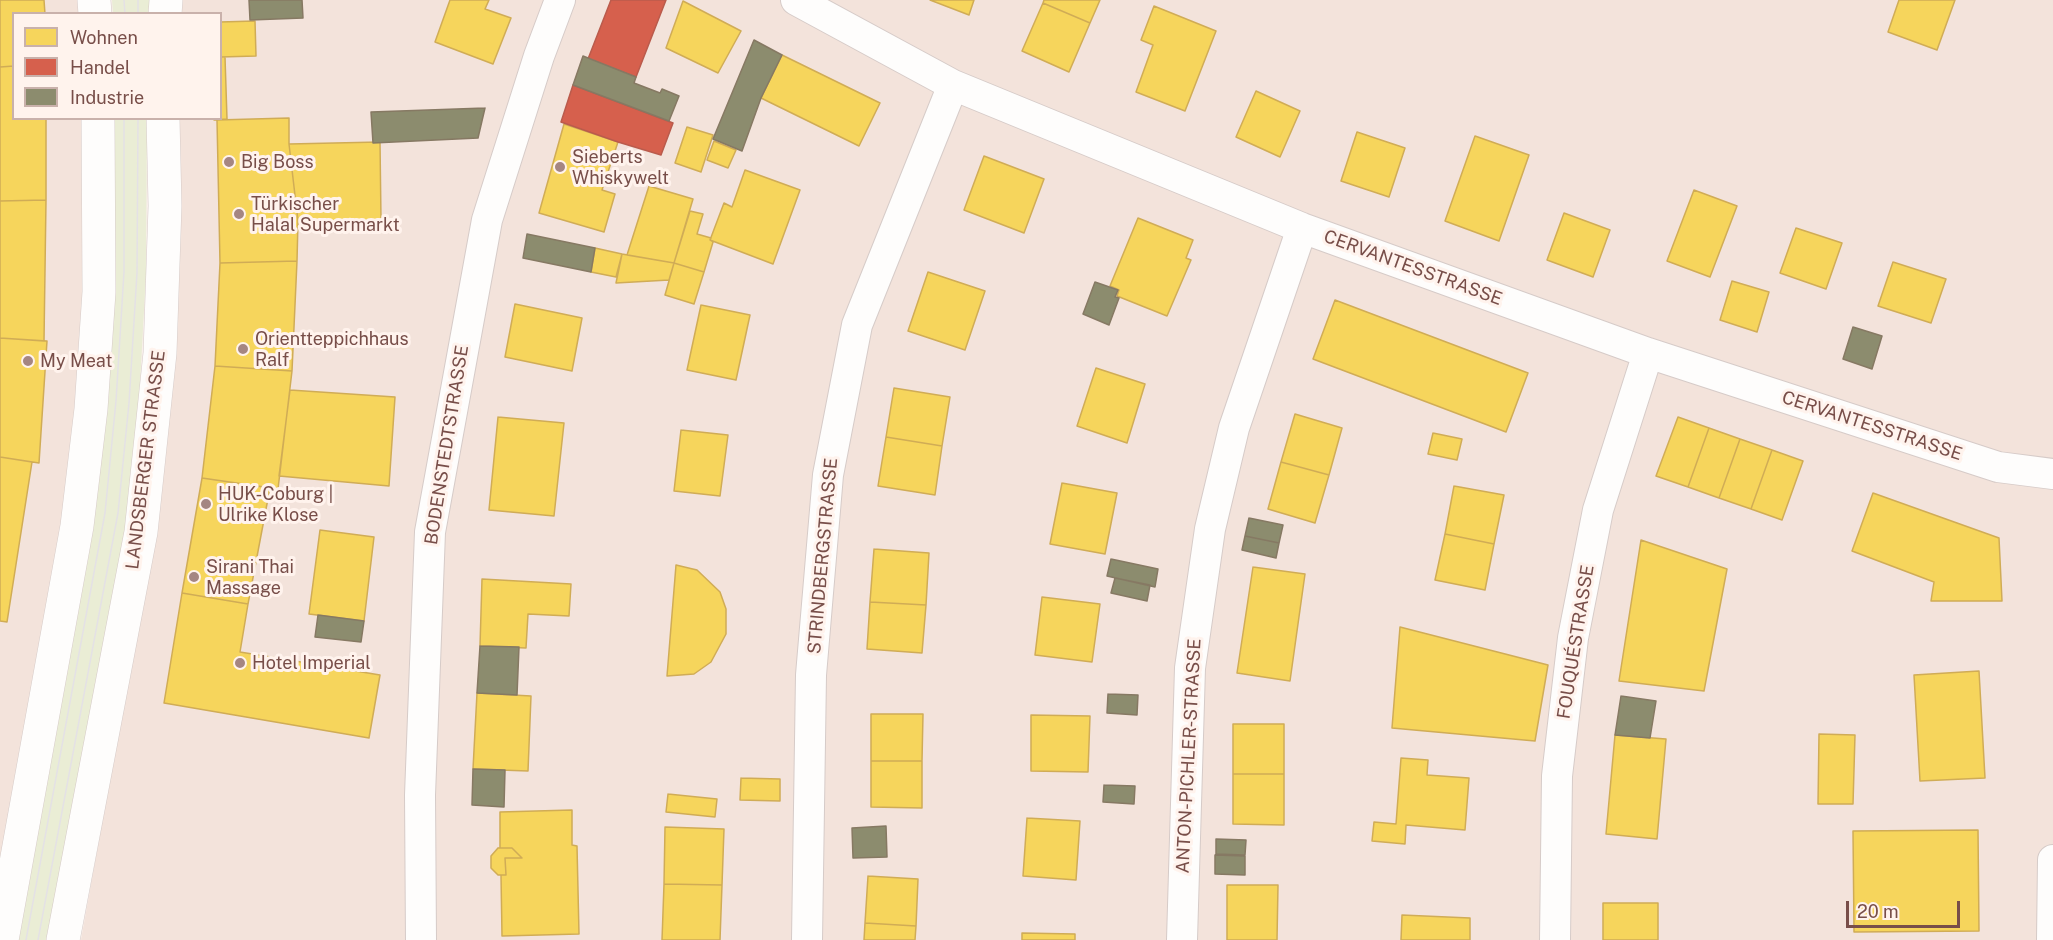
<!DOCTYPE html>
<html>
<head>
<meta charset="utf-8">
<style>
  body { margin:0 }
  #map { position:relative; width:2053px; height:940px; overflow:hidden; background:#f8efeb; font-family:"Public Sans",sans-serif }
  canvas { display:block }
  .legend { position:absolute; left:12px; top:12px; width:210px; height:108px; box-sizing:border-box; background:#fff3ed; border:2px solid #c9b1ab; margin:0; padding:8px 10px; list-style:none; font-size:18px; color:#784e49 }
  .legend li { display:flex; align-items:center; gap:12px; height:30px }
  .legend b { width:30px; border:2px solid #c9b1ab }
  .scale { position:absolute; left:1846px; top:901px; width:114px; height:27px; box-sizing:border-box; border:3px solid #784e49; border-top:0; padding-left:8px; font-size:18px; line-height:21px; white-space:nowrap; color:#784e49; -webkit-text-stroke:4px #fff3ed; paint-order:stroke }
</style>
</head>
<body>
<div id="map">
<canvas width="2053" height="940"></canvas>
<ul class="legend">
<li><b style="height:16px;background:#f6d55c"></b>Wohnen</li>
<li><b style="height:16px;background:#d6604d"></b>Handel</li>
<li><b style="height:16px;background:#8c8c6e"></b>Industrie</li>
</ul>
<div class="scale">20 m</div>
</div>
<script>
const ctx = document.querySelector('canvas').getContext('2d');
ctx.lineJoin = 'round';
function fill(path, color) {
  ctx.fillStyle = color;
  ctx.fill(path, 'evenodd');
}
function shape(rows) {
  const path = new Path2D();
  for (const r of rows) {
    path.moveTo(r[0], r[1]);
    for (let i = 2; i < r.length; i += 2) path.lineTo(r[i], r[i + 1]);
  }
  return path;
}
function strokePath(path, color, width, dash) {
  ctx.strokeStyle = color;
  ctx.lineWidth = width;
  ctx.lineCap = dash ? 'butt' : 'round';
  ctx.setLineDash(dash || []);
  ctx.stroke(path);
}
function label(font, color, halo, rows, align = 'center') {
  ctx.font = font + ' "Public Sans",sans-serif';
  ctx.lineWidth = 6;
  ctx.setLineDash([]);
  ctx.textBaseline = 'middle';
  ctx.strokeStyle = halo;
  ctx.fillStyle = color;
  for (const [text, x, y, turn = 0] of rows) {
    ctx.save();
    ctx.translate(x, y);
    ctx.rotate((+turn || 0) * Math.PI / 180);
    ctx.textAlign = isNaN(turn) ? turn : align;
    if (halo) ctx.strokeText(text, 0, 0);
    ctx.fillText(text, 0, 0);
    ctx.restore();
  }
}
fill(shape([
  [0,0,83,0,83,13,14,14,14,118,88,119,86,295,66,517,0,870],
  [182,0,2053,0,2053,940,81,940,155,528,179,257,180,119,220,118,220,14,182,13]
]), '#f3e3db');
fill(shape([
  [112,0,150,0,148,13,113,13],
  [114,119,147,119,146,274,139,402,128,515,49,940,14,940]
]), '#eaedd5');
const homes = shape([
  [0,0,44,0,45,14,14,14,14,66,0,67,0,0],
  [450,0,489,0,485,9,511,18,493,64,435,42,450,0],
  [930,0,974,0,969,15,930,0],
  [1044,0,1100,0,1090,23,1043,3,1044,0],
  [1899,0,1955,0,1937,50,1888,32,1899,0],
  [683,1,741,31,718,73,666,48,683,1],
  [1043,3,1090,23,1069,72,1022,51,1043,3],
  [1154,6,1216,31,1185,111,1136,92,1153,45,1141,40,1154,6],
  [255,21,256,56,220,57,220,22,255,21],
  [782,55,880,103,859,146,761,98,782,55],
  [220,57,225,57,227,119,214,120,220,118,220,57],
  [14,66,14,118,46,118,46,200,0,201,0,67,14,66],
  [1256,91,1300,111,1280,157,1236,137,1256,91],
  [289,118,289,144,298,221,297,261,220,263,217,120,289,118],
  [564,124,618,142,602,190,615,194,604,232,539,213,564,124],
  [687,127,713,135,701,172,675,163,687,127],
  [1357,132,1405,148,1389,197,1341,181,1357,132],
  [1475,136,1529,155,1499,241,1445,221,1475,136],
  [714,141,736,150,728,168,707,160,714,141],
  [380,142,381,220,298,221,289,144,380,142],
  [984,156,1044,179,1024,233,964,210,984,156],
  [745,170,800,190,773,264,710,240,724,203,732,207,745,170],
  [649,186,693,199,674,263,627,255,649,186],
  [1694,190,1737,206,1710,277,1667,261,1694,190],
  [46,200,44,341,0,338,0,201,46,200],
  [690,211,703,214,697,234,711,238,710,240,713,242,704,272,674,263,690,211],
  [1564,213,1610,230,1593,277,1547,260,1564,213],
  [1138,218,1193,240,1186,258,1191,260,1167,316,1117,296,1119,290,1110,286,1138,218],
  [1796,228,1842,243,1826,289,1780,273,1796,228],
  [595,248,622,254,616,277,591,272,595,248],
  [622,254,674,263,669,280,616,283,622,254],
  [297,261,292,371,215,366,220,263,297,261],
  [1893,262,1946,279,1931,323,1878,306,1893,262],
  [674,263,704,272,694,304,665,295,674,263],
  [928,272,985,291,965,350,908,331,928,272],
  [1732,281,1769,292,1757,332,1720,320,1732,281],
  [1335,300,1528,373,1506,432,1313,359,1335,300],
  [515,304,582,318,572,371,505,357,515,304],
  [701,305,750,315,736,380,687,370,701,305],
  [0,338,47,341,39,463,0,457,0,338],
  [215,366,292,371,278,489,202,478,215,366],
  [1096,368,1145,384,1127,443,1077,426,1096,368],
  [894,388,950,397,942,446,886,437,894,388],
  [290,390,395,397,389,486,279,476,290,390],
  [1295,414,1342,428,1329,475,1281,462,1295,414],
  [498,417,564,423,554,516,489,510,498,417],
  [1678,417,1709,428,1688,487,1656,476,1678,417],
  [1709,428,1740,439,1719,498,1688,487,1709,428],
  [681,430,728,435,720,496,674,491,681,430],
  [1433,433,1462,439,1457,460,1428,454,1433,433],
  [886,437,942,446,935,495,878,486,886,437],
  [1740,439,1772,450,1751,509,1719,498,1740,439],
  [1772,450,1803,461,1782,520,1751,509,1772,450],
  [0,457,32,462,7,622,0,621,0,457],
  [1281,462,1329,475,1315,523,1268,509,1281,462],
  [202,478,270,488,248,604,182,593,202,478],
  [1062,483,1117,493,1105,554,1050,544,1062,483],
  [1454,486,1504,495,1494,544,1445,534,1454,486],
  [1873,493,1999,538,2002,601,1931,601,1934,582,1852,551,1873,493],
  [320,530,374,537,364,621,309,614,320,530],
  [1445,534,1494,544,1485,590,1435,580,1445,534],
  [1641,540,1727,569,1704,691,1619,681,1641,540],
  [874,549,929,553,926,605,870,602,874,549],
  [676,565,697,570,720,592,726,609,726,634,711,662,694,674,667,676,676,565],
  [1253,567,1305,574,1290,681,1237,673,1253,567],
  [482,579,571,584,569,616,528,614,526,648,480,646,482,579],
  [182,593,248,604,240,652,380,675,369,738,164,703,182,593],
  [1042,597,1100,604,1092,662,1035,655,1042,597],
  [870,602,926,605,922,653,867,649,870,602],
  [1400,627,1548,665,1535,741,1392,728,1400,627],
  [1979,671,1985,778,1920,781,1914,675,1979,671],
  [477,693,531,696,528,771,473,769,477,693],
  [871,714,923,714,922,761,871,761,871,714],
  [1031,715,1090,716,1088,772,1031,771,1031,715],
  [1233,724,1284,724,1284,774,1233,774,1233,724],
  [1819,734,1855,735,1853,804,1818,804,1819,734],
  [1615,735,1666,739,1657,839,1606,834,1615,735],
  [1401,758,1428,760,1427,775,1469,778,1465,830,1406,825,1405,844,1372,841,1374,822,1396,824,1401,758],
  [871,761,922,761,922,808,871,807,871,761],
  [1233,774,1284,774,1284,825,1233,824,1233,774],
  [741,778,780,779,780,801,740,800,741,778],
  [668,794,717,799,715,817,666,812,668,794],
  [572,810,572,845,577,846,579,934,502,936,501,875,506,875,505,858,522,858,512,848,500,848,500,812,572,810],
  [1027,818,1080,821,1076,880,1023,876,1027,818],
  [665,827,724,829,722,885,664,884,665,827],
  [1978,830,1979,931,1854,932,1853,831,1978,830],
  [498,848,512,848,522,858,505,858,506,875,498,875,491,868,491,856,498,848],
  [868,876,918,879,916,926,865,923,868,876],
  [664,884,722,885,720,940,662,940,664,884],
  [1227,885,1278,885,1277,940,1227,940,1227,885],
  [1603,903,1658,903,1658,940,1603,940,1603,903],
  [1402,915,1470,918,1470,940,1401,940,1402,915],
  [865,923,916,926,915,940,864,940,865,923],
  [1022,933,1075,934,1075,940,1022,940,1022,933]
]);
fill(homes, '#f6d55c');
strokePath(homes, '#d0ac56', 1.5);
const shops = shape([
  [611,0,666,0,636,77,588,59,611,0],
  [573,85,673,123,661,155,618,142,561,122,573,85]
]);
fill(shops, '#d6604d');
strokePath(shops, '#ba5b4c', 1.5);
const industry = shape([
  [249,0,302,0,303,18,250,20,249,0],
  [754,40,782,55,761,98,742,151,713,139,754,40],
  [583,56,636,77,634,83,660,93,662,89,679,96,669,121,573,85,583,56],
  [485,108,478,138,373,143,371,112,485,108],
  [527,234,595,248,591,272,523,258,527,234],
  [1095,282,1118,290,1115,297,1119,298,1109,325,1083,314,1095,282],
  [1853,327,1882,336,1872,369,1843,359,1853,327],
  [1249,518,1283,525,1279,543,1245,536,1249,518],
  [1245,536,1279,543,1276,558,1242,550,1245,536],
  [1111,559,1158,569,1155,587,1107,576,1111,559],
  [1115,578,1150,585,1147,601,1111,593,1115,578],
  [318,615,364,621,361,642,315,637,318,615],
  [480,646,519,647,517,695,477,693,480,646],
  [1108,694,1138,695,1137,715,1107,713,1108,694],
  [1621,696,1656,701,1650,738,1615,735,1621,696],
  [473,769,505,770,504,807,472,805,473,769],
  [1104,785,1135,786,1134,804,1103,802,1104,785],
  [886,826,887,857,853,858,852,828,886,826],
  [1216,839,1246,840,1245,855,1216,854,1216,839],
  [1215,855,1245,856,1245,875,1215,874,1215,855]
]);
fill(industry, '#8c8c6e');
strokePath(industry, '#867963', 1.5);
const minor = shape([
  [796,0,953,85,1302,228,1648,353,1998,467,2053,474],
  [421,940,420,795,430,532,487,220,539,56,560,0],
  [807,940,811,675,828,475,857,325,953,85],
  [1182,940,1190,668,1210,529,1234,428,1302,228],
  [1555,940,1557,776,1573,638,1598,510,1648,353],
  [2052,940,2053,860]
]);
const tertiary = shape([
  [94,0,95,14],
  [165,14,166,0],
  [2,940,77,526,91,409,99,292,98,118],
  [63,940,141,532,160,353,165,206,163,118]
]);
strokePath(minor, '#d6cbc8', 32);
strokePath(tertiary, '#d6cbc8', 34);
strokePath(minor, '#fefdfc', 30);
strokePath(tertiary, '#fefdfc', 33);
strokePath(shape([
  [124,0,125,14],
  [138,0,138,14],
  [26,940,105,513,116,401,124,272,124,118],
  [38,940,118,513,129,403,137,273,138,118]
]), '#e4e1e5', 1.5);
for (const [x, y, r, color] of [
  [229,162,6,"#a58682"],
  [560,167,6,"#a58682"],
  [239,214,6,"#a58682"],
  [243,349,6,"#a58682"],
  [28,361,6,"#a58682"],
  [206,504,6,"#a58682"],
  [194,577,6,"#a58682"],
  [240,663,6,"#a58682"]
]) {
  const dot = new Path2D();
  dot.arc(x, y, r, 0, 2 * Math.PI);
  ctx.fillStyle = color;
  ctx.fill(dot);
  strokePath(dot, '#fff3ed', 2);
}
label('18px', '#784e49', '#fff3ed', [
  ["Sieberts",572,157],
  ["Whiskywelt",572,178],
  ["Big Boss",241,162],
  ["Türkischer",251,204],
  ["Halal Supermarkt",251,225],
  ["Orientteppichhaus",255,339],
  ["Ralf",255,360],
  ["My Meat",40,361],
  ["HUK-Coburg |",218,494],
  ["Ulrike Klose",218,515],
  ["Sirani Thai",206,567],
  ["Massage",206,588],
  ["Hotel Imperial",252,663]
], 'left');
label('18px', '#784e49', '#fff3ed', [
  ["CERVANTESSTRASSE",1413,268,20],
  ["CERVANTESSTRASSE",1872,426,18],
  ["BODENSTEDTSTRASSE",447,445,-81],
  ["LANDSBERGER STRASSE",146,460,-83],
  ["STRINDBERGSTRASSE",823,556,-85],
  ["FOUQUÉSTRASSE",1576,642,-81],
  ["ANTON-PICHLER-STRASSE",1189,756,-87]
]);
</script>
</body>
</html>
